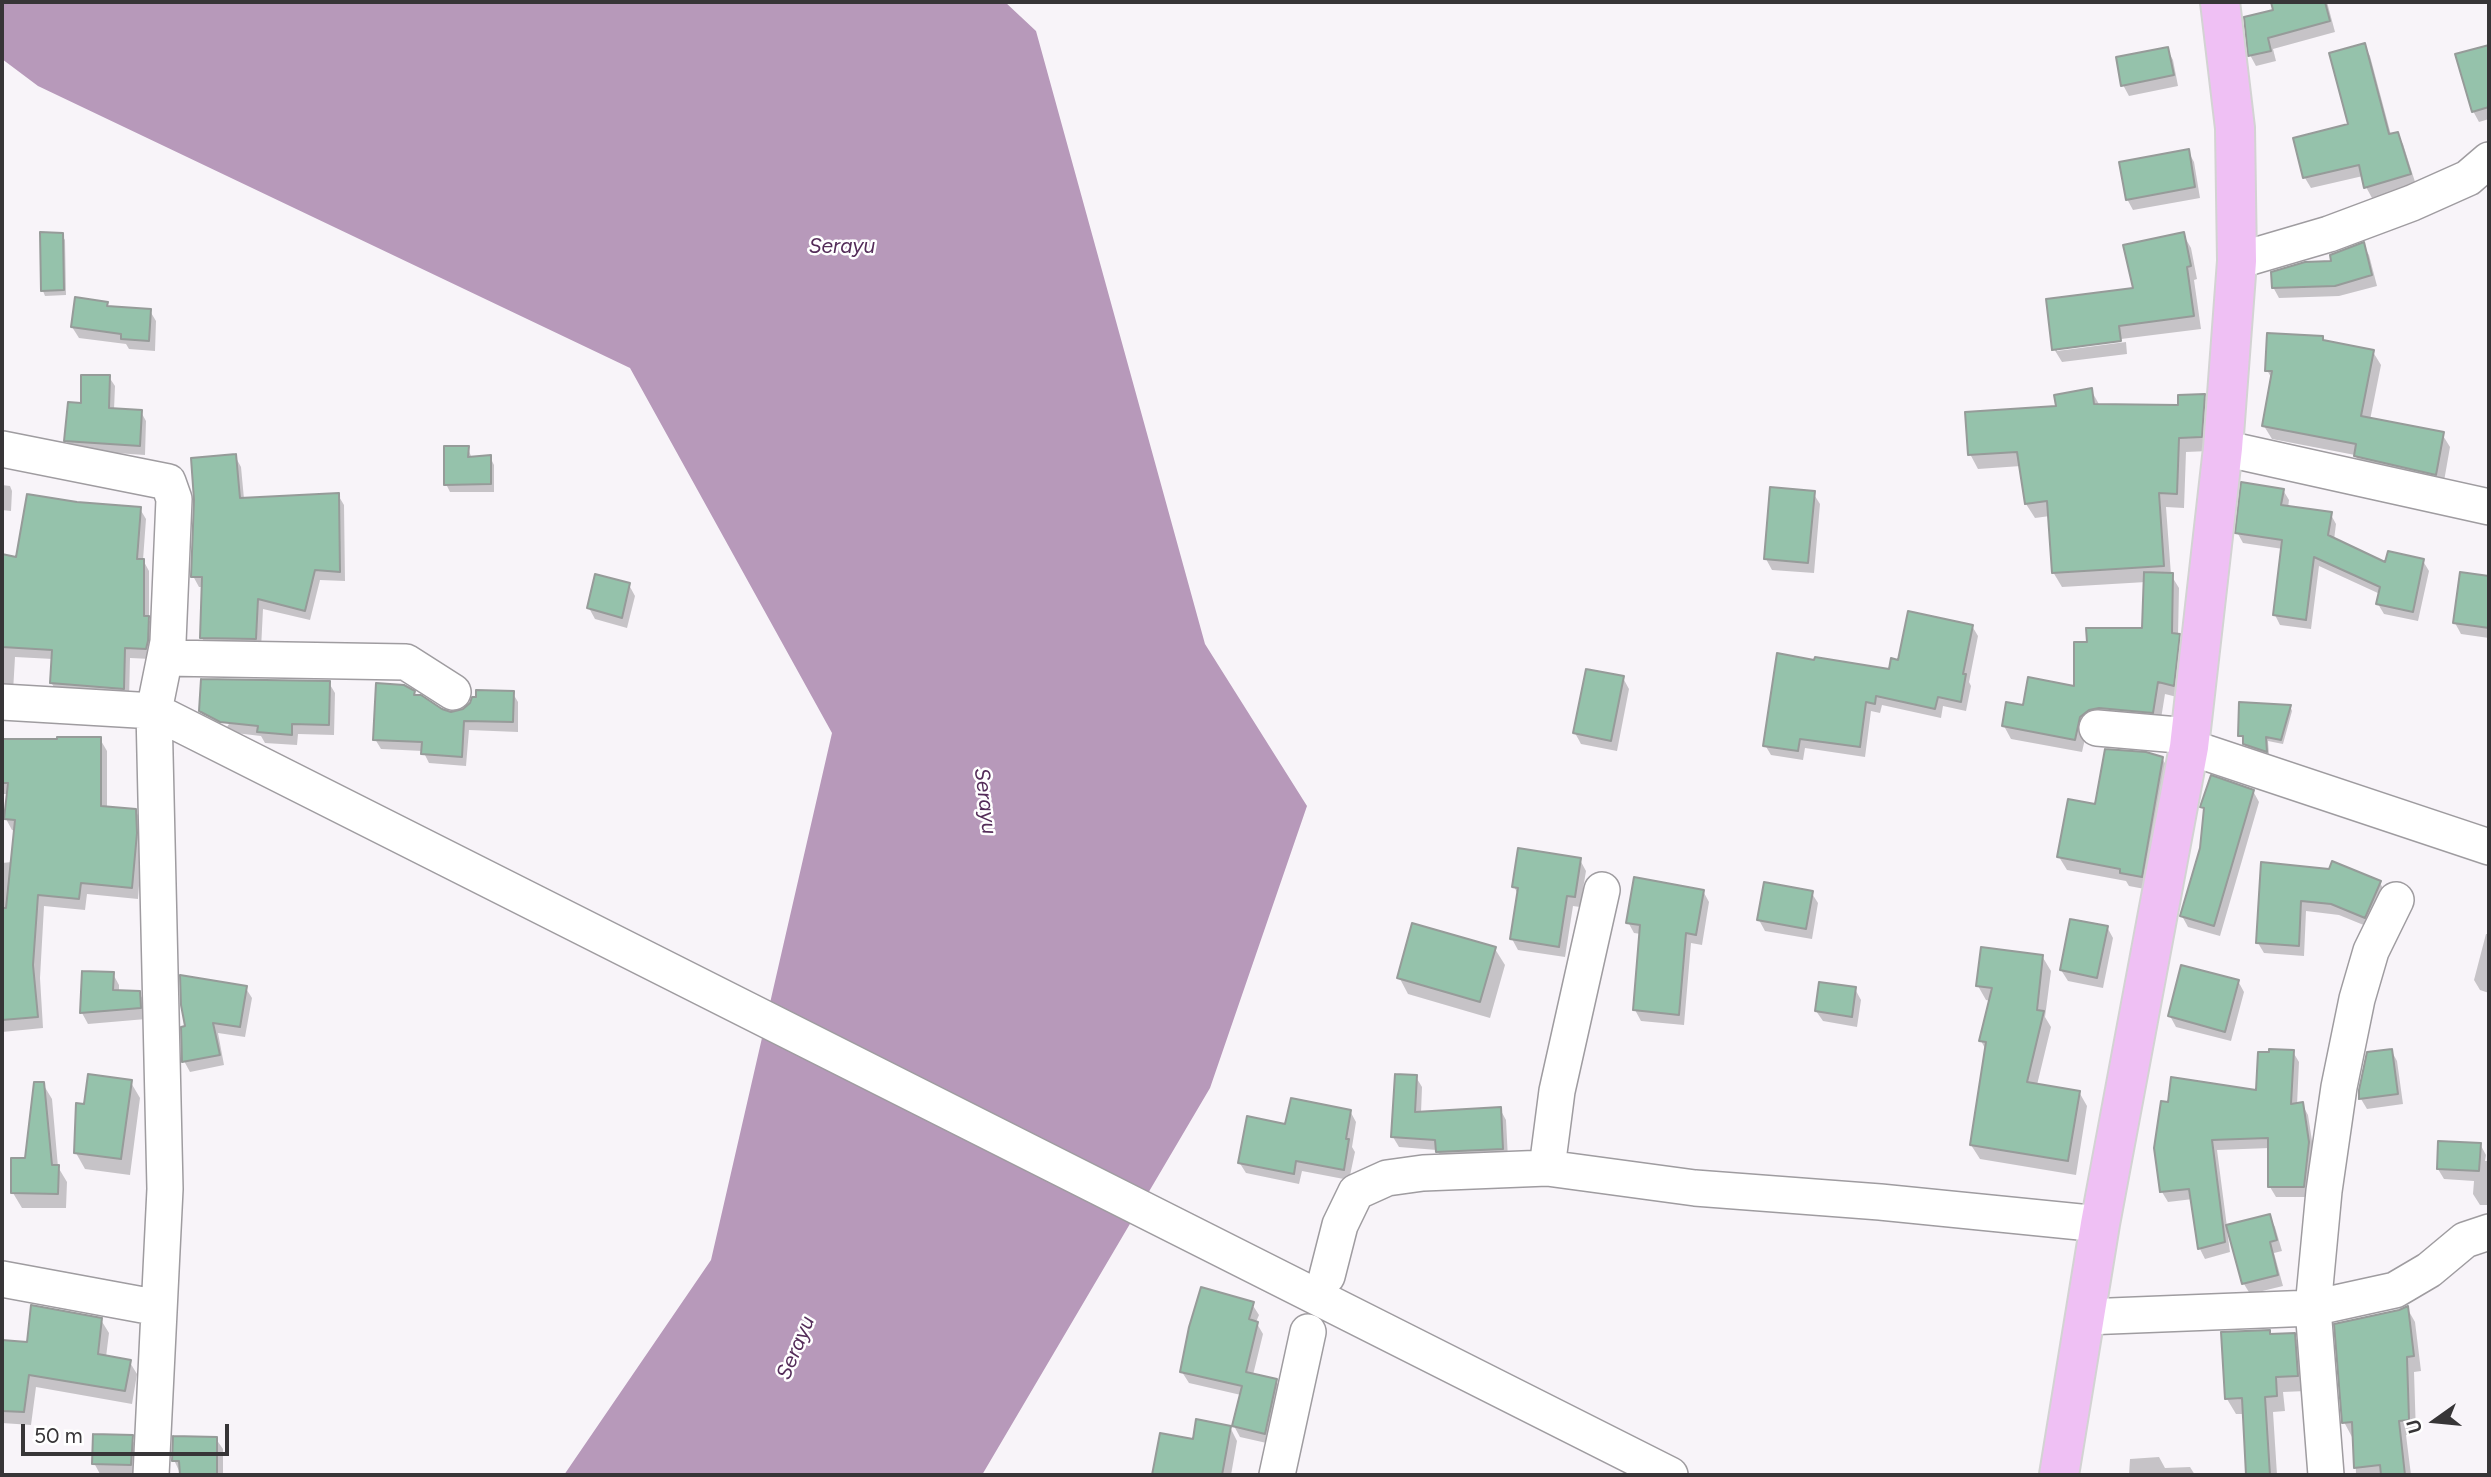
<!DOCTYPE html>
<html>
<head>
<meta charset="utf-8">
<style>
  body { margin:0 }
  #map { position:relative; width:2491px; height:1477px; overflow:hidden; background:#f8f4f9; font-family:Figtree,sans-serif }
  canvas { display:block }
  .frame { position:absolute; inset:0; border:4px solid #373537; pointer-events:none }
  .north { position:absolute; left:2400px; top:1386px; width:70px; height:70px; -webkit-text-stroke:5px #fff; paint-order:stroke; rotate:255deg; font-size:19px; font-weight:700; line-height:28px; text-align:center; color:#373537 }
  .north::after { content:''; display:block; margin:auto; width:24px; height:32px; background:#373537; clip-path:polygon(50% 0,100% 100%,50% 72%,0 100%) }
  .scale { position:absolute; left:21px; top:1424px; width:208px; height:32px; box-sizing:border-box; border:4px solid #373537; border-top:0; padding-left:9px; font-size:21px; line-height:24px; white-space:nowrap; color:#373537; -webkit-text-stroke:5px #fff; paint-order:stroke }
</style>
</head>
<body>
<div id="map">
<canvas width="2491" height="1477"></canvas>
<div class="frame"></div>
<div class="north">U</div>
<div class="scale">50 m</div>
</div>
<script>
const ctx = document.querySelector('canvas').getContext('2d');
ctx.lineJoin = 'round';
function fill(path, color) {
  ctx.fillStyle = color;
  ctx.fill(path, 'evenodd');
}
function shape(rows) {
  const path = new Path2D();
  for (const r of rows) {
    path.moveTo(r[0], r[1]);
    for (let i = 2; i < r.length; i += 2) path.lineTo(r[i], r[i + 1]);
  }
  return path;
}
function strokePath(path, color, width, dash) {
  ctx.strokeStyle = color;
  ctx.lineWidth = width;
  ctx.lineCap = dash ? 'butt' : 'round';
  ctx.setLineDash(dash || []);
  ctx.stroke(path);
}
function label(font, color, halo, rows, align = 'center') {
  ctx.font = font + ' Figtree,sans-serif';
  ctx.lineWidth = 5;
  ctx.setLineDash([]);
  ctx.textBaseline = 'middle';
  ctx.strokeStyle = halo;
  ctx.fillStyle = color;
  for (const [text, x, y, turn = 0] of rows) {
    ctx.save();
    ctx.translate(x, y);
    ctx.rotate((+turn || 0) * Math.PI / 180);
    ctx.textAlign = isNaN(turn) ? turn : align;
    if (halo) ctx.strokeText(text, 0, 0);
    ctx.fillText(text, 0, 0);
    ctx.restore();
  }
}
fill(shape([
  [2,2,1005,2,1036,31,1205,644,1307,806,1210,1088,982,1475,564,1475,711,1260,832,733,630,368,38,86,2,59]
]), '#b799ba');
fill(shape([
  [2273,2,2327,2,2335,32,2273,49,2276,61,2256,66,2250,55,2275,12],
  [2364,45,2370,56,2391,135,2397,134,2403,144,2416,185,2372,198,2366,187,2363,176,2311,188,2305,178,2295,139,2350,125],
  [2489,46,2489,119,2479,122,2473,111,2457,56],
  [2167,49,2173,60,2178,86,2129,96,2123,85],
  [2188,151,2194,162,2200,198,2133,210,2127,199],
  [2183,234,2191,248,2197,279,2194,280,2201,329,2057,347,2057,351,2126,342,2127,354,2062,362,2054,349,2135,290],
  [62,235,65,240,66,295,45,296,43,291],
  [2363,245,2369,255,2377,286,2339,296,2279,298,2273,287,2334,263],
  [107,303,109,308,150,311,156,321,155,351,129,349,126,344,79,338,72,327],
  [2322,338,2325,342,2373,352,2381,365,2370,420,2442,434,2450,447,2443,487,2364,470,2355,455,2272,439,2264,426,2272,379,2267,370],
  [109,377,115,386,114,410,141,412,146,421,145,455,71,450,66,440,83,405],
  [2091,390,2100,406,2180,407,2204,396,2213,411,2209,451,2186,452,2184,508,2166,507,2171,575,2179,588,2178,635,2186,649,2181,698,2165,694,2160,725,2087,730,2082,752,2011,739,2004,726,2024,707,2076,689,2089,643,2144,630,2146,582,2062,587,2053,572,2050,516,2035,518,2026,504,2021,466,1978,469,1970,454],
  [468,448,472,459,490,457,494,465,494,492,450,492,446,484],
  [235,456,241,467,244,499,338,495,344,505,345,581,320,580,310,620,263,609,261,649,208,648,202,638,204,587,199,587,193,576,196,500],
  [2,485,10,486,12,491,11,511,2,510],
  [2283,490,2289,500,2288,508,2330,513,2336,524,2334,540,2387,564,2423,561,2429,571,2418,621,2384,614,2378,604,2380,594,2319,566,2311,629,2280,625,2275,615,2283,549,2243,543,2237,532],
  [1813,493,1820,504,1814,573,1772,570,1766,559],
  [77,504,140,509,146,519,143,560,149,571,149,620,154,628,151,659,130,658,129,699,57,693,51,682,53,659,15,657,13,692,2,694,2,621,111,627,113,613,2,591,2,555,17,559],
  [2461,574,2489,578,2489,638,2461,634,2455,623],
  [629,585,635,596,627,628,595,619,589,608],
  [1972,626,1978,636,1969,682,1971,686,1966,711,1943,706,1941,718,1882,705,1880,713,1871,711,1865,757,1805,748,1803,760,1771,755,1765,745,1890,671,1899,662],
  [1623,678,1629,689,1617,751,1581,744,1575,733],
  [329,683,335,693,334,735,298,734,297,745,265,743,261,736,227,732,208,722,201,711],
  [205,712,229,724,227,727,205,716],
  [512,692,518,702,518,732,469,730,466,766,429,763,423,751,381,749,375,739,413,693,416,697,451,714],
  [2290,706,2292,711,2283,744,2268,741,2269,755,2248,748,2245,740,2239,735],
  [100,739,107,751,107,808,135,810,142,822,142,846,138,899,87,894,85,910,44,906,40,978,43,1028,2,1032,2,863,12,862,16,831,12,830,6,819,8,794,2,794,2,741],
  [2162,758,2170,772,2150,890,2129,886,2126,881,2067,870,2059,857,2096,806],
  [2253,791,2259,802,2220,936,2188,927,2182,916,2202,849,2205,812,2202,806],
  [1580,860,1586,871,1580,907,1573,906,1565,957,1518,950,1512,939,1518,895,1514,886],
  [2263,864,2380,883,2386,894,2371,928,2339,915,2306,911,2304,956,2264,953,2258,943],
  [1703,891,1709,902,1702,945,1691,943,1684,1025,1641,1021,1635,1010,1641,934,1634,933,1628,922],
  [1811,892,1818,903,1812,939,1765,931,1759,920],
  [2107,927,2113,938,2103,988,2068,981,2061,970],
  [2486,934,2489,934,2489,993,2480,990,2474,980],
  [1495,949,1505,965,1490,1018,1408,994,1399,977],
  [2042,956,2051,971,2045,1017,2051,1027,2037,1085,2079,1092,2087,1106,2076,1175,1980,1159,1971,1145,1986,1050,1981,1041,1991,1001,1986,1000,1978,986],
  [84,973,113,974,119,985,119,992,139,993,146,1004,146,1019,88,1024,82,1013],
  [2238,981,2244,992,2231,1041,2176,1027,2170,1016],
  [245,987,252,998,245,1037,218,1033,224,1065,190,1072,184,1061,183,1028],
  [1855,989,1861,1000,1857,1027,1823,1021,1816,1011],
  [2391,1050,2397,1061,2403,1104,2367,1109,2361,1099],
  [2293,1052,2299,1062,2297,1105,2302,1104,2308,1115,2314,1154,2309,1197,2276,1197,2270,1187,2270,1148,2217,1150,2227,1227,2269,1216,2275,1227,2282,1251,2274,1253,2283,1286,2250,1294,2244,1284,2229,1230,2227,1230,2230,1252,2205,1259,2200,1249,2193,1199,2168,1202,2162,1192],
  [1416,1077,1422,1087,1421,1113,1500,1109,1506,1120,1508,1159,1443,1162,1437,1150,1399,1147,1393,1137],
  [130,1081,140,1098,130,1175,85,1169,76,1153,86,1106],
  [43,1084,52,1099,58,1167,67,1182,66,1208,22,1208,13,1193,26,1160],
  [1350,1111,1356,1122,1352,1147,1355,1152,1349,1180,1302,1171,1299,1184,1246,1173,1239,1162,1287,1126],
  [2480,1144,2486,1155,2485,1161,2489,1161,2489,1205,2480,1205,2473,1194,2474,1181,2444,1179,2438,1169],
  [1252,1304,1259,1315,1256,1322,1263,1334,1253,1375,1276,1381,1282,1392,1271,1444,1240,1437,1234,1426,1241,1395,1189,1383,1182,1372],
  [2407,1308,2415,1322,2421,1371,2414,1372,2416,1434,2406,1435,2411,1475,2356,1475,2355,1437,2352,1437,2344,1422,2400,1311],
  [101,1320,109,1333,106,1357,129,1361,137,1374,132,1404,36,1387,31,1425,2,1423,2,1342,28,1343],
  [2269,1332,2272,1336,2294,1335,2303,1350,2306,1391,2283,1392,2285,1411,2273,1412,2277,1475,2248,1475,2244,1414,2236,1414,2227,1399,2222,1333],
  [1230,1427,1237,1441,1231,1475,1150,1475,1154,1475,1194,1441],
  [130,1437,137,1447,137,1475,100,1474,94,1463],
  [216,1439,223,1449,223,1475,181,1475,174,1460],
  [2159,1457,2165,1468,2190,1467,2195,1475,2129,1475,2130,1459]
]), '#0003');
const building = shape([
  [2271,2,2325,2,2330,21,2268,38,2271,51,2248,56,2244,17,2273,10,2271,2],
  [2365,43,2389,134,2398,132,2411,174,2364,188,2359,165,2303,178,2293,138,2348,124,2329,53,2365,43],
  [2489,45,2489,107,2472,112,2455,54,2489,45],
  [2168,47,2174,75,2121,86,2116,57,2168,47],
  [2189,149,2195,187,2126,200,2119,162,2189,149],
  [40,232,63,233,64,290,41,291,40,232],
  [2184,232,2191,266,2187,267,2194,316,2119,326,2121,341,2052,350,2046,299,2133,288,2123,245,2184,232],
  [2364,242,2372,275,2335,286,2272,288,2271,272,2305,262,2331,261,2330,255,2364,242],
  [75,297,108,302,107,306,151,309,149,341,121,339,121,334,71,327,75,297],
  [2267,333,2323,336,2323,340,2374,350,2361,416,2444,432,2436,475,2354,456,2356,444,2262,426,2272,371,2265,371,2267,333],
  [81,375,110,375,109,408,142,410,140,446,64,441,68,402,81,403,81,375],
  [2092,388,2094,404,2178,405,2178,395,2205,394,2202,437,2179,438,2177,494,2159,493,2164,566,2052,573,2047,501,2025,504,2017,452,1968,455,1965,412,2056,406,2054,395,2092,388],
  [444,446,469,446,468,457,491,455,491,484,444,485,444,446],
  [236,454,240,498,339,493,340,572,315,570,305,611,258,599,256,639,200,638,202,577,191,577,194,500,191,458,236,454],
  [2241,482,2284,489,2281,505,2332,512,2328,535,2385,562,2388,551,2424,559,2413,612,2376,604,2380,587,2314,557,2306,620,2273,615,2282,540,2235,533,2241,482],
  [1770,487,1815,491,1808,563,1764,559,1770,487],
  [27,494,77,502,141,507,137,559,144,559,144,616,149,616,148,641,146,649,125,648,124,689,50,683,52,650,2,647,2,554,16,557,27,494],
  [2144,572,2173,573,2172,633,2180,634,2174,686,2158,682,2153,713,2099,708,2089,710,2080,717,2075,740,2002,726,2006,702,2023,705,2028,677,2074,686,2074,642,2087,642,2086,628,2142,628,2144,572],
  [2460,572,2489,576,2489,628,2453,623,2460,572],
  [595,574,630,583,622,618,587,608,595,574],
  [1908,611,1973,625,1963,674,1966,674,1961,702,1938,697,1935,709,1876,696,1875,704,1866,702,1860,747,1800,739,1798,751,1763,746,1777,653,1814,660,1815,657,1889,669,1891,658,1898,660,1908,611],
  [1586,669,1624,676,1611,741,1573,733,1586,669],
  [201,679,330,681,329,725,292,724,292,735,257,732,258,726,220,722,199,711,201,679],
  [376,683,404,685,415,691,414,695,421,695,442,709,451,712,463,709,470,703,472,697,476,697,476,690,514,691,513,722,464,721,462,757,421,754,422,742,373,740,376,683],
  [2239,702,2291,705,2281,740,2266,737,2267,752,2243,744,2243,736,2238,736,2239,702],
  [57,737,101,737,101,806,136,809,137,833,132,888,81,883,79,899,38,895,33,965,38,1017,2,1020,2,908,6,908,15,820,4,819,8,783,2,783,2,739,57,739,57,737],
  [2105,749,2146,752,2163,757,2142,877,2120,873,2120,869,2057,857,2068,799,2095,804,2105,749],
  [2211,775,2254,790,2214,926,2180,916,2200,848,2204,808,2200,807,2211,775],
  [1518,848,1581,858,1575,897,1567,896,1559,947,1510,939,1518,888,1512,887,1518,848],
  [2332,861,2381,881,2365,918,2331,904,2301,901,2299,946,2256,943,2261,862,2329,869,2332,861],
  [1634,877,1704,890,1696,935,1686,933,1679,1015,1633,1010,1640,925,1626,923,1634,877],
  [1764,882,1813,891,1806,929,1757,920,1764,882],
  [2070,919,2108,926,2097,978,2060,970,2070,919],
  [1412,923,1496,947,1480,1002,1397,978,1412,923],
  [1981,947,2043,955,2037,1010,2044,1011,2027,1082,2080,1091,2068,1161,1970,1145,1986,1042,1979,1041,1992,988,1976,986,1981,947],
  [2181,965,2239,980,2225,1032,2168,1016,2181,965],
  [82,971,114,972,113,990,140,991,141,1008,80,1013,82,971],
  [180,975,247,986,240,1027,213,1023,220,1055,182,1062,181,1027,185,1026,181,1005,180,975],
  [1819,982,1856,987,1852,1017,1815,1011,1819,982],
  [2269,1049,2294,1050,2291,1104,2303,1102,2309,1142,2304,1187,2268,1187,2268,1138,2212,1140,2225,1242,2198,1249,2189,1189,2160,1192,2154,1148,2161,1101,2168,1102,2171,1077,2256,1090,2258,1052,2269,1052,2269,1049],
  [2392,1049,2398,1094,2359,1099,2359,1090,2367,1052,2392,1049],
  [88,1074,132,1080,121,1159,74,1153,76,1103,84,1104,88,1074],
  [1395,1074,1417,1075,1415,1112,1501,1107,1503,1149,1436,1152,1435,1140,1391,1137,1395,1074],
  [34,1082,44,1082,52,1165,59,1165,58,1194,11,1193,11,1158,25,1158,34,1082],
  [1291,1098,1351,1110,1346,1139,1349,1139,1344,1170,1296,1161,1294,1174,1238,1163,1247,1116,1285,1124,1291,1098],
  [2438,1141,2481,1143,2479,1171,2437,1169,2438,1141],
  [2270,1214,2277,1240,2270,1242,2278,1275,2242,1284,2226,1225,2270,1214],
  [1201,1287,1254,1302,1249,1319,1258,1322,1246,1372,1277,1379,1265,1434,1232,1426,1242,1386,1180,1372,1189,1327,1201,1287],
  [31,1305,102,1318,98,1354,131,1360,125,1391,29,1375,24,1412,2,1411,2,1340,27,1342,31,1305],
  [2408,1306,2414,1356,2407,1357,2409,1420,2399,1421,2405,1475,2381,1475,2380,1465,2354,1468,2352,1422,2342,1423,2334,1324,2399,1310,2408,1306],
  [2270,1330,2270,1334,2295,1333,2298,1376,2276,1377,2277,1396,2265,1397,2270,1475,2246,1475,2242,1398,2225,1399,2221,1332,2270,1330],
  [1196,1419,1231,1426,1222,1475,1152,1475,1160,1433,1193,1439,1196,1419],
  [93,1434,133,1435,131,1465,92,1464,93,1434],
  [173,1436,217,1437,217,1475,180,1475,179,1461,172,1461,173,1436]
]);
fill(building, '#95c2ab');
strokePath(building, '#969b99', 2);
const minor = shape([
  [2237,261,2329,234,2412,203,2468,178,2489,160],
  [2223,448,2489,507],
  [2,449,168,482,174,499,168,642,154,711,165,1189,151,1475],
  [165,658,406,662,453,692],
  [2,702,154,711,1670,1475],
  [2097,728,2190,736],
  [2189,747,2489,847],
  [1547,1168,1557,1091,1602,890],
  [1327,1276,1340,1225,1356,1192,1387,1178,1423,1173,1547,1168,1695,1188,1880,1202,2100,1224],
  [2,1279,159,1308],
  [2085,1317,2313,1308,2395,1290,2429,1270,2465,1240,2489,1232],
  [1277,1475,1308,1332],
  [2326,1475,2313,1308,2324,1191,2339,1087,2357,999,2371,951,2396,900]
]);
const major = shape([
  [2059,1475,2100,1224,2189,747,2223,448,2237,261,2235,128,2220,2]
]);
strokePath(minor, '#9f9ca0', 38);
strokePath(major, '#d3d3d3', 42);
strokePath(minor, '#fff', 35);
strokePath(major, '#efc0f4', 38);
label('italic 21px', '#542c59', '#fff', [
  ["Serayu",842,247],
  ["Serayu",985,801,83],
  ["Serayu",796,1348,-67]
]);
</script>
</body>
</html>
